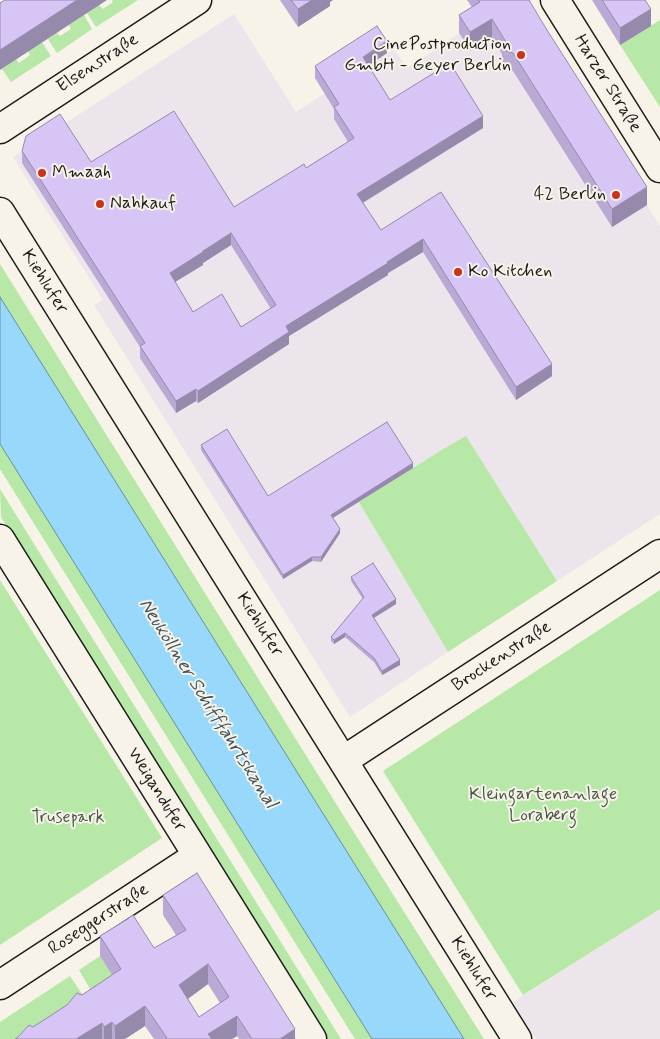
<!DOCTYPE html>
<html>
<head>
<meta charset="utf-8">
<style>
  body { margin:0 }
  canvas { display:block; background:#f7f3e8 }
</style>
</head>
<body>
<canvas width="660" height="1039"></canvas>
<script>
const ctx = document.querySelector('canvas').getContext('2d');
ctx.lineJoin = 'round';
function fill(path, color) {
  ctx.fillStyle = color;
  ctx.fill(path, 'evenodd');
}
function shape(rows) {
  const path = new Path2D();
  for (const r of rows) {
    path.moveTo(r[0], r[1]);
    for (let i = 2; i < r.length; i += 2) path.lineTo(r[i], r[i + 1]);
  }
  return path;
}
function strokePath(path, color, width, dash) {
  ctx.strokeStyle = color;
  ctx.lineWidth = width;
  ctx.lineCap = dash ? 'butt' : 'round';
  ctx.setLineDash(dash || []);
  ctx.stroke(path);
}
function label(font, color, halo, rows, align = 'center') {
  ctx.font = font + ' Mynerve,sans-serif';
  ctx.lineWidth = 4;
  ctx.setLineDash([]);
  ctx.textBaseline = 'middle';
  ctx.strokeStyle = halo;
  ctx.fillStyle = color;
  for (const [text, x, y, turn = 0] of rows) {
    ctx.save();
    ctx.translate(x, y);
    ctx.rotate((+turn || 0) * Math.PI / 180);
    ctx.textAlign = isNaN(turn) ? turn : align;
    if (halo) ctx.strokeText(text, 0, 0);
    ctx.fillText(text, 0, 0);
    ctx.restore();
  }
}
fill(shape([
  [234,14,296,112,394,49,407,68,481,19,547,48,660,226,660,514,557,581,466,437,443,449,359,502,448,652,350,717,94,305,103,300,13,157],
  [660,909,660,1039,536,1039,513,1002]
]), '#ede5ec');
fill(shape([
  [112,0,138,0,96,27,87,13,99,5,103,9,113,2],
  [84,15,92,29,57,53,48,39,57,33,60,36,71,29,69,25],
  [660,20,660,107,620,45],
  [42,42,51,56,11,82,2,69,16,59,19,63,30,55,28,51],
  [0,264,345,818,484,1039,464,1039,0,297],
  [466,436,557,581,448,652,359,502,443,449],
  [0,444,372,1039,355,1039,0,469],
  [0,489,341,1039,327,1039,1,517],
  [0,580,162,838,0,945],
  [660,590,660,909,523,995,383,771],
  [100,956,118,984,96,999,79,970],
  [70,976,92,1009,46,1039,0,1039,0,1022]
]), '#b7e8a7');
const water = shape([
  [0,297,464,1039,372,1039,0,444,0,297]
]);
fill(water, '#98d8fa');
strokePath(water, '#668da1', 1);
const minor = shape([
  [555,0,660,168],
  [0,129,197,0],
  [0,212,517,1039],
  [0,539,312,1039],
  [344,760,660,554],
  [0,985,197,856]
]);
strokePath(minor, '#1c1c1c', 31);
strokePath(minor, '#f7f3e8', 28);
fill(shape([
  [280,0,333,0,330,2,330,6,298,27],
  [467,0,529,0,647,205,612,227,513,71,502,67,502,54,492,37,470,50,459,33,459,15,472,7],
  [592,0,645,0,651,26,620,45],
  [387,53,368,66,390,100,483,128,363,203,381,230,441,192,552,376,516,400,423,252,388,273,388,275,289,336,289,344,198,403,196,401,176,413,140,358,140,347,22,163,22,151,91,162,234,207,306,168,348,142,334,119,334,109,315,78,315,66],
  [231,245,271,309,241,327,193,312,175,282,203,265,203,263],
  [201,445,268,496,413,468,333,518,340,533,321,562,312,561,283,579,201,450],
  [351,577,396,604,374,618,400,665,382,675,374,662,345,637,334,644,331,641,331,637,363,599,351,581],
  [163,895,295,1039,239,1039,237,1036,232,1039,154,1039,145,1026,125,1039,15,1039,112,975,100,956,100,936,154,948,176,935,163,915],
  [208,984,220,1003,199,1017,188,999]
]), '#b9a9d4');
fill(shape([
  [77,0,107,0,0,70,0,50],
  [312,0,333,0,330,2,330,6,298,27,298,9],
  [651,9,651,26,620,45,620,28],
  [492,19,492,37,470,50,470,32],
  [387,41,387,53,363,69,363,57],
  [483,116,483,128,357,206,357,194],
  [647,187,647,205,612,227,612,209],
  [231,233,231,245,203,263,203,265,170,285,170,273],
  [423,239,423,252,388,273,388,275,289,336,289,344,198,403,198,391,286,326],
  [552,364,552,376,516,400,516,387],
  [196,389,196,401,176,413,176,401],
  [413,463,413,468,331,519,331,515],
  [340,529,340,533,321,562,321,557],
  [312,557,312,561,283,579,283,575],
  [396,599,396,604,372,619,372,615],
  [345,633,345,637,334,644,334,640],
  [400,660,400,665,382,675,382,671],
  [208,964,208,984,179,1005,179,985],
  [145,1006,145,1026,125,1039,115,1039,115,1026],
  [237,1016,237,1036,232,1039,208,1039,208,1034],
  [112,1022,112,1039,104,1039,104,1027],
  [102,1023,102,1039,76,1039],
  [295,1029,295,1039,280,1039]
]), '#968aac');
const building = shape([
  [5,0,77,0,0,50,0,3,5,0],
  [291,0,312,0,298,9,291,0],
  [478,0,529,0,547,30,647,187,612,209,513,53,502,49,506,42,492,19,470,32,459,15,480,2,478,0],
  [602,0,645,0,651,9,620,28,602,0],
  [377,26,387,41,363,57,390,100,450,63,483,116,357,194,381,230,441,192,552,364,516,387,423,239,387,262,388,263,286,326,289,332,198,391,196,389,176,401,140,346,145,343,22,151,26,136,60,114,91,162,174,111,234,207,304,164,306,168,354,138,334,107,339,104,315,66,377,26],
  [231,233,276,305,241,327,222,294,193,312,170,273,203,252,203,251,231,233],
  [387,422,413,463,331,515,340,529,321,557,312,557,283,575,201,445,227,429,268,496,387,422],
  [373,563,396,599,372,615,400,660,382,671,374,658,345,633,334,640,331,637,364,597,351,577,373,563],
  [197,873,295,1029,280,1039,252,1039,237,1016,208,1034,212,1039,166,1039,167,1038,145,1006,115,1026,112,1022,104,1027,102,1023,76,1039,15,1039,18,1037,29,1025,33,1027,67,1005,77,993,82,995,121,969,100,936,126,920,133,915,154,948,186,930,163,895,197,873],
  [208,964,229,997,199,1017,179,985,208,964]
]);
fill(building, '#d7c5f6');
strokePath(building, '#968aac', 1);
for (const [x, y, r, color] of [
  [521,55,5,"#c8321e"],
  [42,173,5,"#c8321e"],
  [616,195,5,"#c8321e"],
  [100,204,5,"#c8321e"],
  [458,272,5,"#c8321e"]
]) {
  const dot = new Path2D();
  dot.arc(x, y, r, 0, 2 * Math.PI);
  ctx.fillStyle = color;
  ctx.fill(dot);
  strokePath(dot, '#f7f3e8', 2);
}
label('18px', '#1c1c1c', '#f7f3e8', [
  ["CinePostproduction",511,45,"right"],
  ["GmbH - Geyer Berlin",511,66,"right"],
  ["Mmaah",52,173],
  ["42 Berlin",606,195,"right"],
  ["Nahkauf",110,204],
  ["Ko Kitchen",468,272]
], 'left');
label('18px', '#1c1c1c', '#f7f3e8', [
  ["Elsenstraße",98,64,-33],
  ["Harzer Straße",607,84,58],
  ["Kiehlufer",44,282,58],
  ["Kiehlufer",259,625,58],
  ["Brockenstraße",502,657,-33],
  ["Weigandufer",156,790,58],
  ["Roseggerstraße",99,920,-33],
  ["Kiehlufer",473,969,58]
]);
label('18px', '#4a5946', '#f7f3e8', [
  ["Kleingartenanlage",543,795],
  ["Loraberg",543,816],
  ["Trusepark",68,818]
]);
label('italic 19px', '#41545f', '#f7f3e8', [
  ["Neuköllner Schifffahrtskanal",207,704,58]
]);
</script>
</body>
</html>
